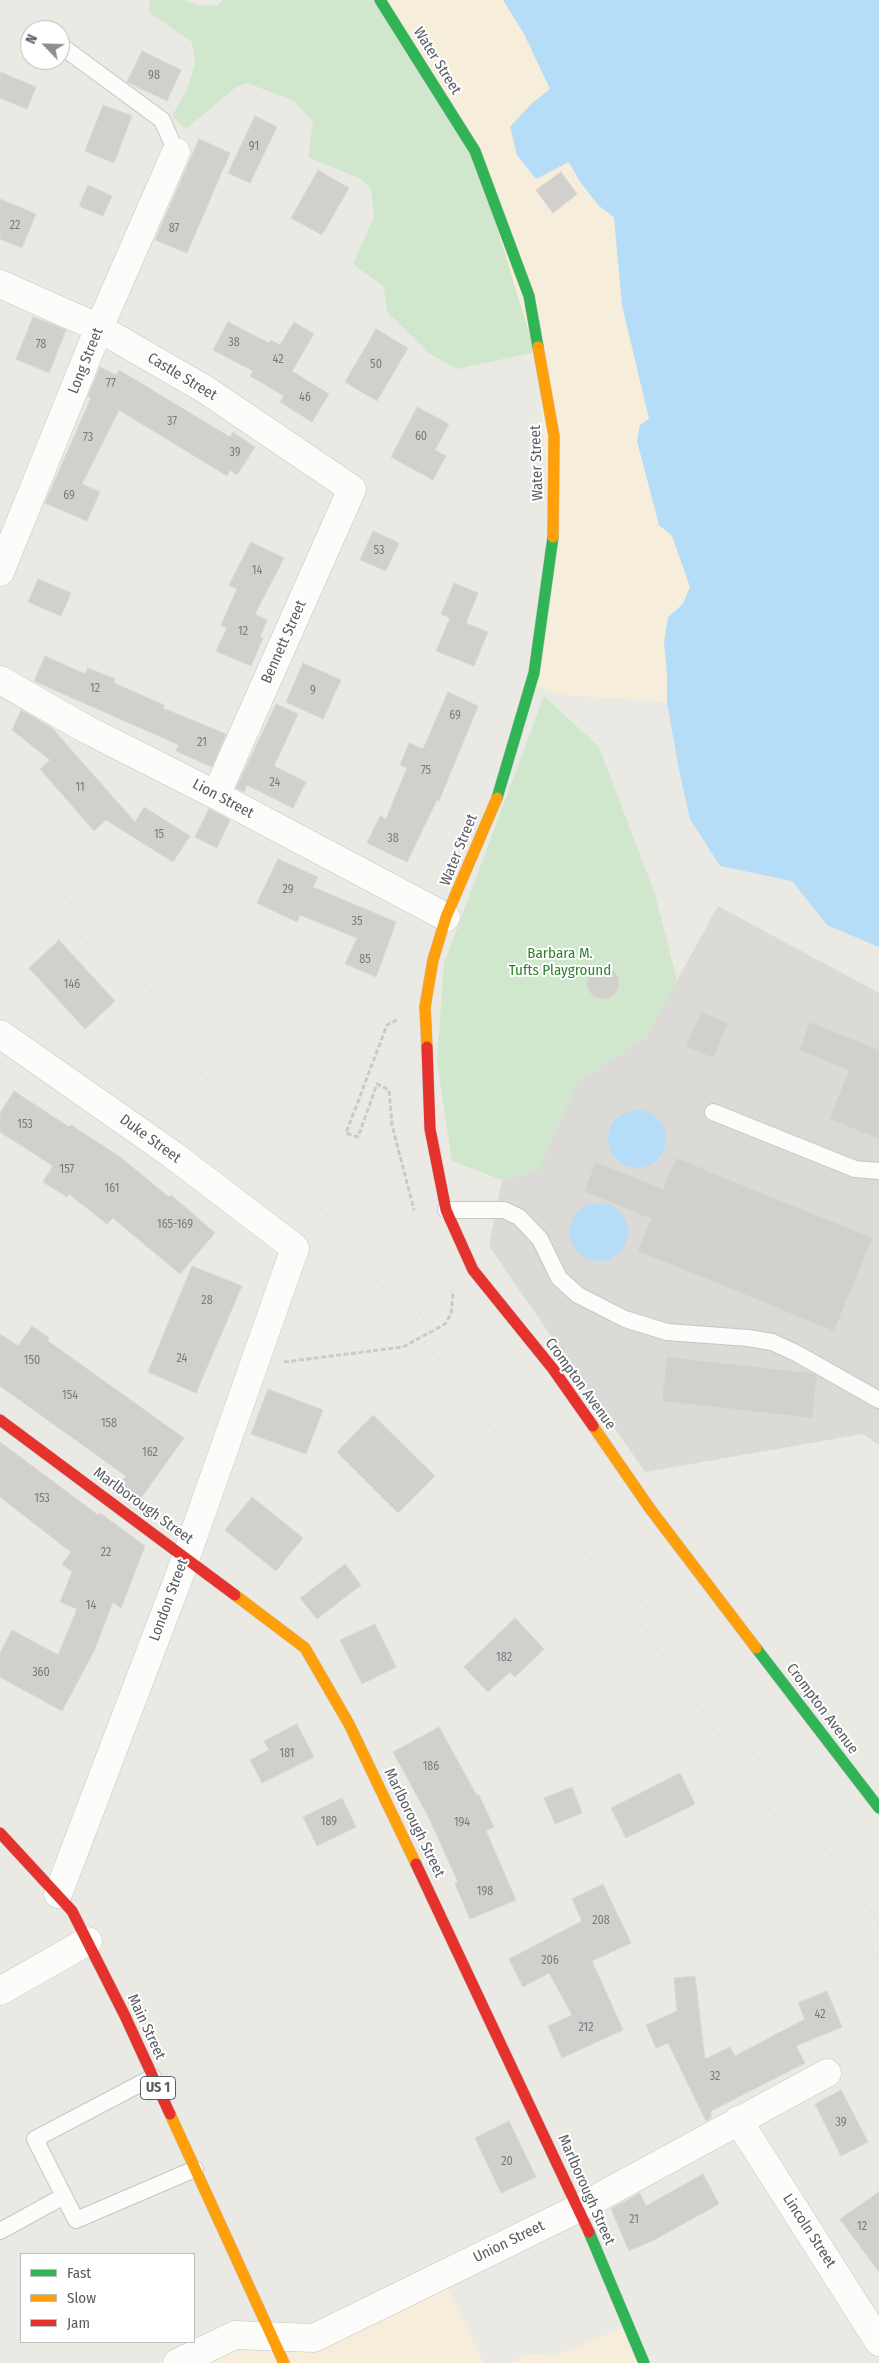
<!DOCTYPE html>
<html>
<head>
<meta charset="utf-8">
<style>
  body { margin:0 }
  #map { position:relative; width:879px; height:2363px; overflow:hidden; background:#eae9e3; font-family:"Fira Sans Condensed",sans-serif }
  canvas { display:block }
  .legend { position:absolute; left:20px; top:2253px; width:175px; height:90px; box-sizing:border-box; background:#fff; border:1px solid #bdbec0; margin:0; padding:6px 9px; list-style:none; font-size:15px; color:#595d62 }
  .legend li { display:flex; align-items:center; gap:10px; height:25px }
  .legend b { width:25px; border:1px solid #bdbec0 }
  .north { position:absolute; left:20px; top:20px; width:50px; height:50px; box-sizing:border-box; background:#fff; border:1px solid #bdbec0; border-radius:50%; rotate:294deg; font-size:14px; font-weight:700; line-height:20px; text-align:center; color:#595d62 }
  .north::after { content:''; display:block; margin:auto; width:18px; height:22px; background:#8c8e8f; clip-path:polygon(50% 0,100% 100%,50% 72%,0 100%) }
</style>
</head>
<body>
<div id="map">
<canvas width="879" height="2363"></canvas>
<ul class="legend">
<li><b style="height:6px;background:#30b455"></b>Fast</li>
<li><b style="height:6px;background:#ff9f0a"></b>Slow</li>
<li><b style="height:6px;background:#e5322d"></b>Jam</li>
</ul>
<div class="north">N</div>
</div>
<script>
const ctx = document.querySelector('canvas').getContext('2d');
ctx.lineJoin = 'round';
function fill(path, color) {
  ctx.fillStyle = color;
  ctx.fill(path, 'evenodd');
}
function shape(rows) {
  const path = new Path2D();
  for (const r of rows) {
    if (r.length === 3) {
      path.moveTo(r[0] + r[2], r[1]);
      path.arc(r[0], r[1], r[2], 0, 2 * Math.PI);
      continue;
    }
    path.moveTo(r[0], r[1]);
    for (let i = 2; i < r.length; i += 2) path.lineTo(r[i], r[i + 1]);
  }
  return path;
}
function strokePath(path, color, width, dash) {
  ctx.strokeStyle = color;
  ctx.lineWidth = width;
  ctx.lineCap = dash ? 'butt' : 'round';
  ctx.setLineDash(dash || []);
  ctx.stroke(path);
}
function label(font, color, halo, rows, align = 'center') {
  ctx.font = font + ' "Fira Sans Condensed",sans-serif';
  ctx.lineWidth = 4;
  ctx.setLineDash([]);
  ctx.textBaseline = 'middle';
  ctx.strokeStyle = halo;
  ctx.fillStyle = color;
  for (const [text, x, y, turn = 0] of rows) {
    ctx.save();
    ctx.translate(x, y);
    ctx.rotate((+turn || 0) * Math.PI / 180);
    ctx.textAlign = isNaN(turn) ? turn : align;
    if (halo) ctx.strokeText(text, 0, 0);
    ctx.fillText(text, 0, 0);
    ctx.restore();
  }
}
fill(shape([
  [377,0,503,0,524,34,551,89,531,104,581,183,599,206,614,217,622,305,649,419,659,525,672,536,690,587,683,604,668,617,664,643,667,673,667,703,657,701,562,695,532,684,551,540,538,363],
  [444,2281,484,2363,195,2363,262,2340],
  [622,2328,639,2363,511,2363,525,2353,553,2356]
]), '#f6eeda');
fill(shape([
  [718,906,879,993,879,1445,863,1434,645,1472,489,1246,502,1180,538,1170,577,1082,646,1036]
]), '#dcdad6');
fill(shape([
  [149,0,184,0,200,6,218,5,223,0,377,0,473,149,535,352,457,369,430,354,387,312,384,287,353,264,374,217,371,189,361,179,308,157,313,122,294,101,247,83,236,87,186,129,172,116,187,89,195,64,192,42,150,13],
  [544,696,599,747,655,894,677,980,646,1036,577,1082,538,1170,502,1180,452,1161,437,1062,444,964]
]), '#d1e7cd');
fill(shape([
  [503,0,879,0,879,947,827,925,792,881,720,866,690,819,679,770,667,703,667,673,664,643,668,617,683,604,690,587,672,536,659,525,637,441,640,425,649,419,622,305,614,217,599,206,581,183,569,162,536,179,517,155,510,127,531,104,550,89,524,34],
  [637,1139,29],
  [599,1232,29]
]), '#b5ddf7');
const building = shape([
  [142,51,181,70,167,101,127,82,142,51],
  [0,72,36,87,27,109,0,98,0,72],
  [103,105,132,116,114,163,85,151,103,105],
  [255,116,277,127,250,183,228,173,255,116],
  [199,139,230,153,187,253,155,240,199,139],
  [318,170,349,188,322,235,291,218,318,170],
  [561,172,577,194,553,213,536,190,561,172],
  [88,185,112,196,103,216,79,206,88,185],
  [0,199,36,214,22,248,0,239,0,199],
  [33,317,66,330,49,373,16,359,33,317],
  [228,322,269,343,271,340,280,345,294,322,314,334,292,371,329,394,312,422,280,402,284,396,250,376,253,371,213,350,228,322],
  [376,329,408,348,377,401,345,382,376,329],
  [100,367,116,375,119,370,230,437,233,432,255,447,237,475,230,470,227,476,119,410,82,484,100,492,87,521,45,503,91,398,88,396,100,367],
  [417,407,449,424,435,450,446,456,433,480,391,457,417,407],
  [373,531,399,543,386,571,360,560,373,531],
  [251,542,284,558,255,614,267,620,260,637,263,638,251,666,216,651,227,628,221,625,237,589,229,585,251,542],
  [38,579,71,593,61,616,28,602,38,579],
  [454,583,478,593,466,623,488,632,474,666,436,651,450,618,441,614,454,583],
  [45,656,85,674,88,668,115,679,114,683,164,705,163,708,226,734,212,767,176,751,179,745,34,681,45,656],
  [303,663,341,680,323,719,286,702,303,663],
  [448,692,478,706,439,801,437,800,407,862,367,843,380,816,386,819,407,768,400,765,409,743,423,749,448,692],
  [276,704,298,714,274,766,306,782,293,808,247,785,244,792,236,788,276,704],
  [21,710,52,728,135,822,144,807,190,836,173,862,106,820,94,831,40,769,50,760,12,730,21,710],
  [209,809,230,820,217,848,195,837,209,809],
  [278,859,318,877,313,887,396,922,376,977,345,964,357,938,300,915,297,922,257,903,278,859],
  [59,940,115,1001,85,1029,29,968,59,940],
  [603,983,16],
  [701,1012,728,1023,713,1058,686,1047,701,1012],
  [810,1022,879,1050,879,1139,829,1119,849,1070,799,1050,810,1022],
  [14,1091,69,1127,71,1125,119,1156,169,1197,171,1195,215,1233,180,1274,113,1218,107,1224,69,1194,67,1197,43,1182,53,1166,0,1132,0,1113,14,1091],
  [676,1158,872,1238,834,1331,638,1251,651,1219,584,1191,596,1162,663,1189,676,1158],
  [192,1266,242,1286,196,1393,148,1372,192,1266],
  [32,1326,49,1338,48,1341,184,1438,138,1502,118,1487,126,1476,0,1386,0,1334,18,1346,32,1326],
  [667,1357,811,1373,817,1376,812,1418,662,1401,667,1357],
  [268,1389,323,1410,306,1454,251,1434,268,1389],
  [373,1415,435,1476,398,1513,337,1452,373,1415],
  [0,1442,98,1515,100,1513,145,1546,121,1608,113,1602,94,1651,62,1711,0,1677,0,1653,12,1630,58,1655,77,1609,60,1602,72,1572,62,1564,71,1552,0,1497,0,1442],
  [252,1497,303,1538,276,1571,225,1530,252,1497],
  [345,1564,361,1585,317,1619,300,1598,345,1564],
  [515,1618,544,1649,515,1677,510,1672,488,1692,464,1667,515,1618],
  [375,1624,396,1667,362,1684,340,1640,375,1624],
  [297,1724,314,1757,262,1783,250,1760,269,1750,264,1741,297,1724],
  [439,1727,477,1796,479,1795,494,1827,486,1831,516,1900,470,1919,455,1884,458,1882,428,1816,393,1752,439,1727],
  [680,1773,695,1804,626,1838,611,1808,680,1773],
  [572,1787,582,1813,555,1824,544,1798,572,1787],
  [342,1798,356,1827,317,1846,303,1817,342,1798],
  [603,1884,631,1943,592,1961,623,2030,562,2058,548,2026,572,2015,549,1973,523,1987,509,1959,582,1921,572,1899,603,1884],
  [695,1976,705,2059,730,2047,735,2056,805,2019,798,2003,827,1991,842,2027,796,2046,805,2063,711,2111,711,2118,706,2121,668,2043,656,2048,646,2025,677,2011,674,1978,695,1976],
  [841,2090,868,2142,841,2156,815,2104,841,2090],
  [509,2121,536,2177,501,2193,475,2138,509,2121],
  [703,2174,719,2204,656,2239,629,2251,611,2209,640,2193,646,2206,703,2174],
  [879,2192,879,2272,840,2219,879,2192]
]);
fill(building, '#d1d0cd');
strokePath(building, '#d9d7d2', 1);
const lane = shape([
  [64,48,162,120,176,152],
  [713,1112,855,1169,879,1171],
  [446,1210,504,1210,519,1217,540,1239,559,1278,578,1295,625,1319,667,1332,748,1338,772,1342,796,1353,879,1400],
  [153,2077,35,2139,76,2220,195,2169],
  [0,2231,64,2196]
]);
const street = shape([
  [0,284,99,328,206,390,352,489,216,795],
  [0,572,99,328,176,152],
  [0,680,84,728,216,795,446,917],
  [0,1034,173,1155,295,1248,180,1574,58,1894],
  [0,1991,88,1941],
  [738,2120,879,2342],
  [177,2363,235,2335,314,2338,579,2208,827,2073]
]);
const fast = shape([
  [380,0,475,151,529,296,538,347],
  [497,798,534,673,553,537],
  [756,1648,879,1808],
  [589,2232,644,2363]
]);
const slow = shape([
  [538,347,554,436,553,537],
  [427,1047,425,1007,433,960,446,917,497,798],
  [593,1426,651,1510,756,1648],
  [235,1595,305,1648,349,1724,416,1864],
  [170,2114,284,2363]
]);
const jam = shape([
  [427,1047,430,1129,446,1210,473,1270,553,1369,593,1426],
  [0,1420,235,1595],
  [0,1833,72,1911,125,2016,170,2114],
  [416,1864,589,2232]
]);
strokePath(lane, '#c6c6c4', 18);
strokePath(street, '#c6c6c4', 29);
strokePath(fast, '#c6c7c5', 12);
strokePath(slow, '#c6c7c5', 12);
strokePath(jam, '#c6c7c5', 12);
strokePath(shape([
  [397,1020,387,1025,346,1133,358,1137,377,1084,389,1090,392,1125,414,1210],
  [284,1362,403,1347,445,1324,451,1314,453,1295,451,1291]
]), '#c6ccc9', 3, [5, 2.5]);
strokePath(lane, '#fcfcfb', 16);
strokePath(street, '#fcfcfb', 28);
strokePath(fast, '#30b455', 11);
strokePath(slow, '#ff9f0a', 11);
strokePath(jam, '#e5322d', 11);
strokePath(shape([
  [0,824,190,1034,342,1215,584,1523,841,1869,879,1924],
  [0,849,69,923,334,1223,637,1619,879,1962]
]), '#e2e2e1', 4, [1, 6]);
label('12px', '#787b7e', null, [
  ["98",154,76],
  ["91",254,147],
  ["22",15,226],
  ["87",174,229],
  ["38",234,343],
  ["78",41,345],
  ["42",278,360],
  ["50",376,365],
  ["77",111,384],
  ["46",305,398],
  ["37",172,422],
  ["60",421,437],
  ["73",88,438],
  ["39",235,453],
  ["69",69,496],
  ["53",379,551],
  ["14",257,571],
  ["12",243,632],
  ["12",95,689],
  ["9",313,691],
  ["69",455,716],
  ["21",202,743],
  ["75",426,771],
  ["24",275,783],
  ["11",80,788],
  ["15",159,835],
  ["38",393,839],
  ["29",288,890],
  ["35",357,922],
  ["85",365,960],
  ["146",72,985],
  ["153",25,1125],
  ["157",67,1170],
  ["161",112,1189],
  ["165-169",175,1225],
  ["28",207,1301],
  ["24",182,1359],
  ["150",32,1361],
  ["154",70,1396],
  ["158",109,1424],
  ["162",150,1453],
  ["153",42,1499],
  ["22",106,1553],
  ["14",91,1606],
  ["182",504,1658],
  ["360",41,1673],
  ["181",287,1754],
  ["186",431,1767],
  ["189",329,1822],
  ["194",462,1823],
  ["198",485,1892],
  ["208",601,1921],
  ["206",550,1961],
  ["42",820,2015],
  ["212",586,2028],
  ["32",715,2077],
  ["39",841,2123],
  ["20",507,2162],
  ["21",634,2220],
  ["12",862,2227]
]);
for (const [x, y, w] of [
  [158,2088,35]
]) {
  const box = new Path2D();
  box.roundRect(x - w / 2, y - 11.5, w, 23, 4);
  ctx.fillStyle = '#fff';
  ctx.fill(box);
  strokePath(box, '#595d62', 1);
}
label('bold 14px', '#595d62', null, [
  ["US 1",158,2088]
]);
label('15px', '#595d62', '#fff', [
  ["Water Street",437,61,58],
  ["Long Street",86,361,-68],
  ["Castle Street",182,377,31],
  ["Water Street",537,463,-92],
  ["Bennett Street",284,642,-66],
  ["Lion Street",223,799,28],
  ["Water Street",459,850,-68],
  ["Duke Street",150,1139,36],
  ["Crompton Avenue",580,1384,54],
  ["Marlborough Street",143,1506,36],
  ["London Street",169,1600,-70],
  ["Crompton Avenue",822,1709,53],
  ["Marlborough Street",414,1823,64],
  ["Main Street",146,2027,65],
  ["Marlborough Street",586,2190,66],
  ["Lincoln Street",809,2231,57],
  ["Union Street",509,2242,-26]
]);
label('15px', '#308231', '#fff', [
  ["Barbara M.",560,954],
  ["Tufts Playground",560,971]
]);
</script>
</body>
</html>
